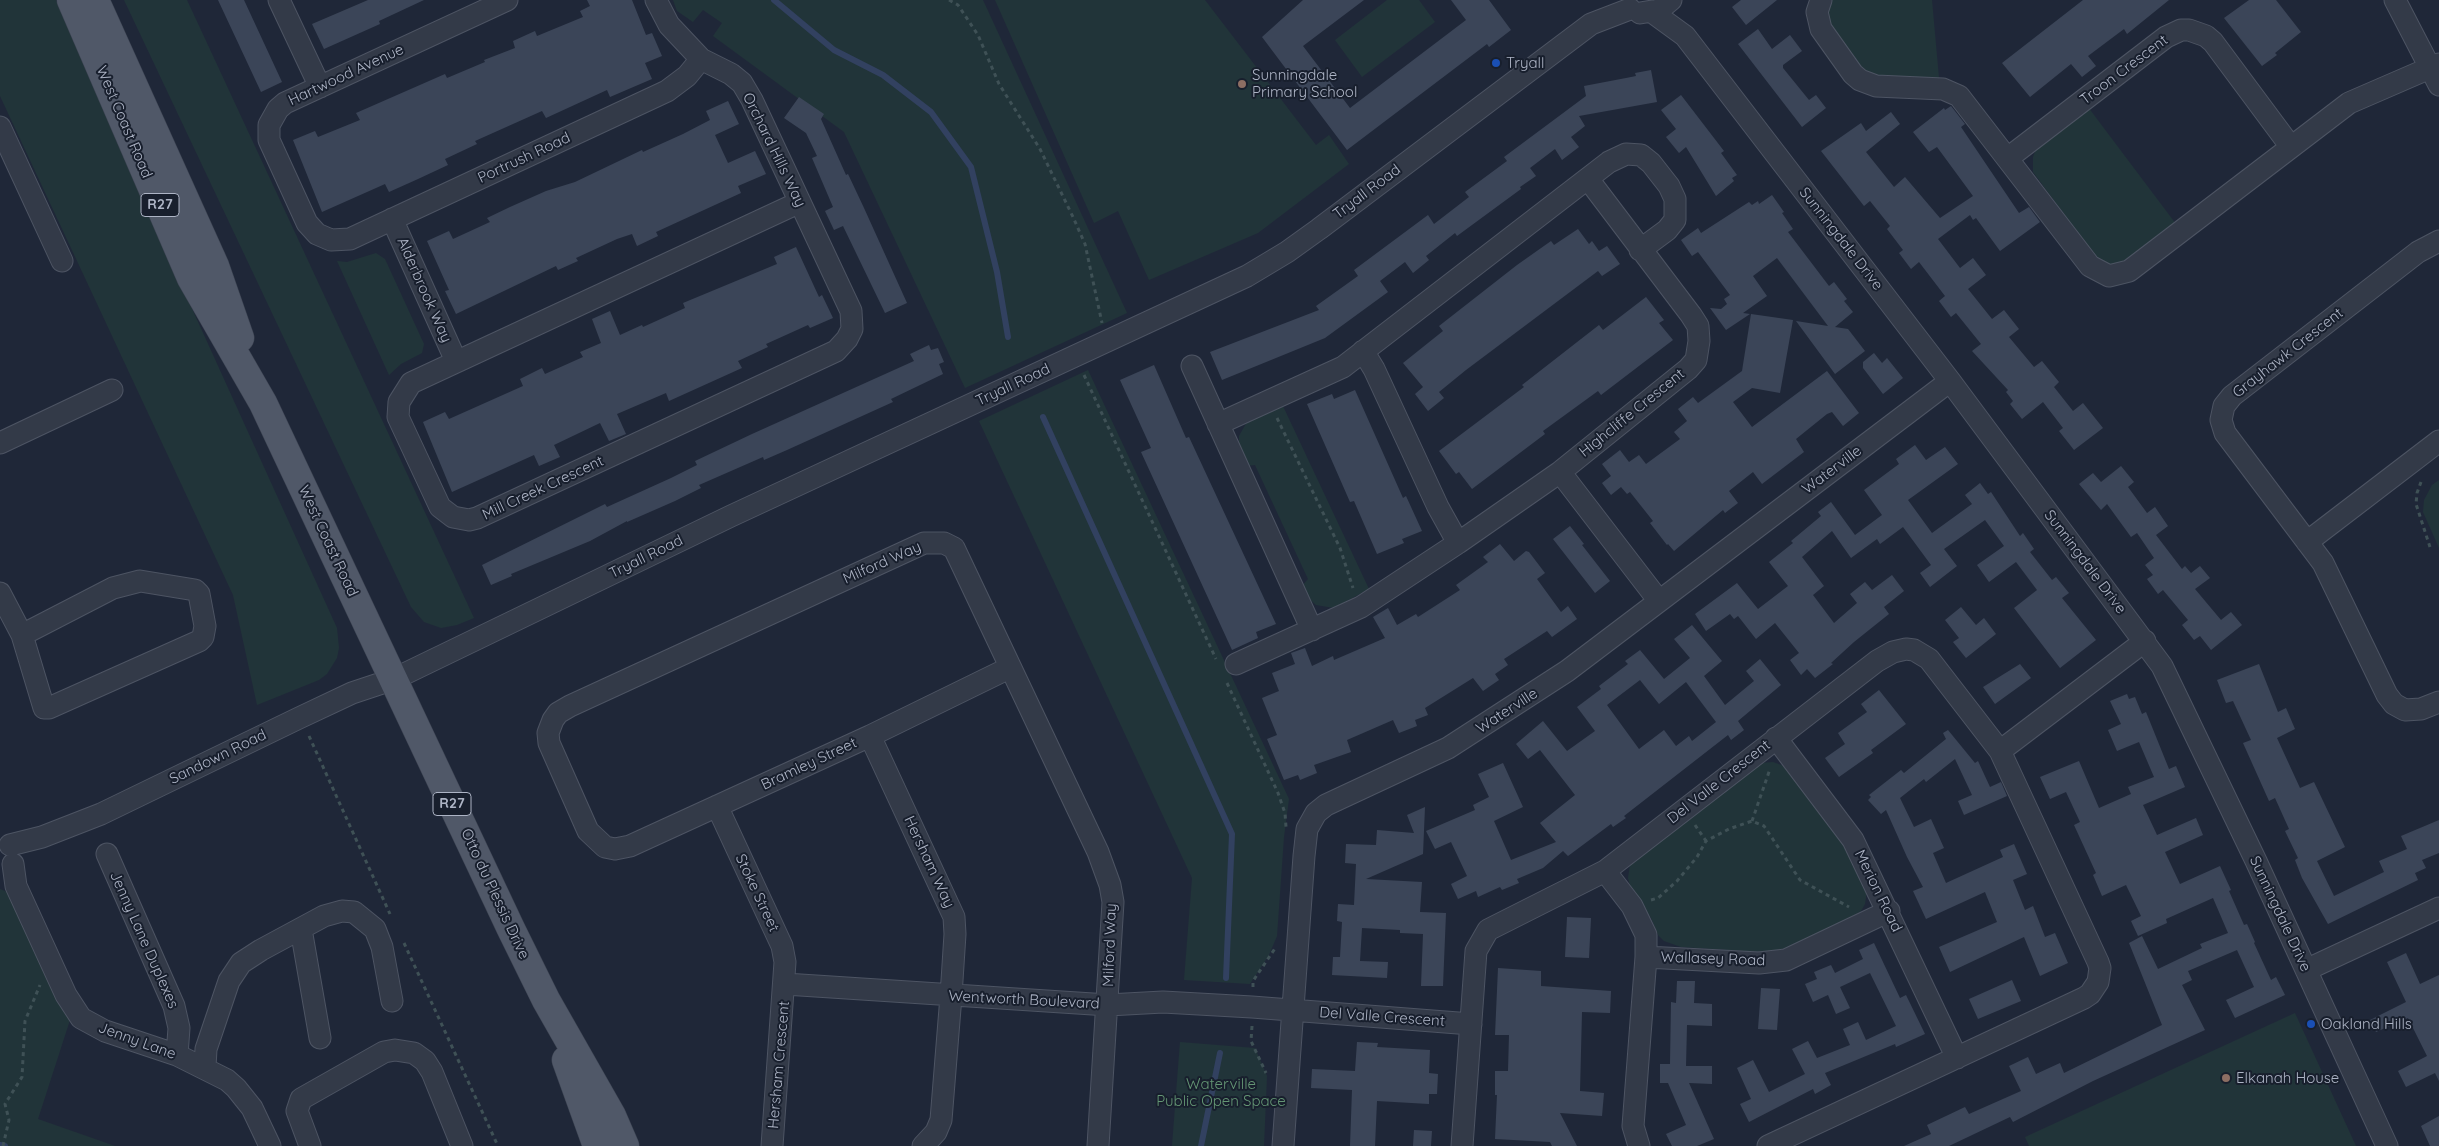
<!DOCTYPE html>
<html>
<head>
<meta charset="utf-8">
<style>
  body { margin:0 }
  canvas { display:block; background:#1f2738 }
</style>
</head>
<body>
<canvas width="2439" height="1146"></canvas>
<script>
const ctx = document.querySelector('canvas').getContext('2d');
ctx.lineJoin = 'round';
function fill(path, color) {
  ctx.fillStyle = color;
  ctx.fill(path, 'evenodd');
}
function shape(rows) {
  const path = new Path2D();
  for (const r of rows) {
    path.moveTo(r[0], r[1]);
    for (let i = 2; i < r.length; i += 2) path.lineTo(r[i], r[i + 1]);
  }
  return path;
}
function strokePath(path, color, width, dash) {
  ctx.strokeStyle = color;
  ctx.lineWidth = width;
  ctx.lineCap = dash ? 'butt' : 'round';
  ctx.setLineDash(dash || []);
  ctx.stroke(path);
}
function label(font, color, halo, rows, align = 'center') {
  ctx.font = font + ' Quicksand,sans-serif';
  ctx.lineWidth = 4;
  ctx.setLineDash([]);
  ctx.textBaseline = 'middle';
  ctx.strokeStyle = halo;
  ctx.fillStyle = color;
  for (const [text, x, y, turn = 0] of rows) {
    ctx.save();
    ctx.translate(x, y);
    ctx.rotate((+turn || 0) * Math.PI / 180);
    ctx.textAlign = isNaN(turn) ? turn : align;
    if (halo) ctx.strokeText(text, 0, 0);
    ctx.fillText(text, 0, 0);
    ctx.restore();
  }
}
fill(shape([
  [0,0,56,0,174,269,337,628,339,648,337,658,327,674,319,680,257,705,233,595,0,96],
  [124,0,187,0,474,618,457,625,441,628,424,622,411,607],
  [673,0,983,0,1127,313,965,388,844,132,713,36,722,23,703,10,693,22,677,11],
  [995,0,1205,0,1316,145,1329,135,1349,164,1258,233,1149,280,1118,211,1094,223],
  [1387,0,1419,0,1435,22,1362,77,1335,40],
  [1832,0,1932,0,1939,78,1880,78,1862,70,1829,27,1828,7],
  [2088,107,2176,224,2122,264,2114,266,2100,263,2033,172,2033,157,2036,149],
  [376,253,385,259,424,344,422,353,401,364,389,375,337,261,347,262],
  [1088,370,1289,799,1284,837,1277,936,1269,955,1250,984,1184,980,1192,878,979,421],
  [1282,404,1369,589,1334,608,1316,605,1308,598,1302,586,1308,579,1255,465,1246,466,1239,445,1239,436,1248,420],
  [2439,480,2439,548,2423,512,2424,500,2432,485],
  [1773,762,1784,766,1852,854,1867,890,1865,904,1861,911,1849,919,1776,953,1681,947,1664,941,1658,935,1651,918,1630,886,1628,878,1630,865,1760,763],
  [0,889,10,893,70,1020,38,1119,115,1146,0,1146],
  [2295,1013,2356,1146,2029,1146,2025,1137],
  [1180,1042,1255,1048,1267,1076,1264,1146,1172,1146]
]), '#213439');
strokePath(shape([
  [774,0,834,50,883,75,931,112,971,167,997,272,1008,337],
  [1043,417,1232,834,1226,978],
  [0,1145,5,1146],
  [1201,1146,1220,1053]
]), '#324160', 6);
fill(shape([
  [218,0,244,0,282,82,261,92],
  [368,0,424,0,379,21,380,24,324,49,312,24],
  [587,0,632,0,646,35,652,33,662,56,645,63,652,79,610,97,607,90,546,118,542,111,475,141,477,144,445,159,448,165,418,179,389,192,385,184,322,212,293,140,315,131,318,137,360,120,356,113,445,74,447,78,485,62,484,60,515,48,513,41,535,31,537,36,583,17,580,11,590,6],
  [1303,0,1364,0,1303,46,1350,108,1466,20,1451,0,1489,0,1511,30,1489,47,1487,44,1347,150,1262,37],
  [1741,0,1777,0,1746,25,1732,7],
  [2083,0,2169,0,2127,34,2124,29,2088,56,2096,66,2082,77,2071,64,2030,97,2002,63],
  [2249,0,2276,0,2301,32,2275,53,2277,55,2262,66,2224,18],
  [1758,29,1772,49,1790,35,1802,51,1783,65,1783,68,1809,100,1816,95,1826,108,1802,127,1738,44],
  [1651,70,1657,102,1579,116,1585,126,1571,137,1579,147,1562,160,1555,149,1530,168,1536,176,1520,187,1521,189,1457,236,1455,233,1426,256,1429,260,1413,273,1405,262,1380,281,1388,292,1325,338,1222,380,1210,352,1319,310,1316,306,1358,276,1354,270,1428,215,1434,224,1469,197,1465,192,1507,161,1504,157,1586,96,1584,86,1626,78,1636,76,1635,73],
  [1681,95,1724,151,1721,153,1737,175,1732,178,1734,181,1716,196,1686,147,1679,153,1666,137,1676,129,1661,110],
  [799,97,824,114,821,119,846,175,848,174,864,208,907,303,885,313,843,226,834,230,825,211,833,207,812,158,817,156,806,133,784,118],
  [728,101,739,124,715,135,728,163,755,151,766,174,738,186,741,193,656,232,658,236,637,246,632,234,617,239,576,258,578,261,558,270,556,266,456,314,445,291,449,290,427,241,449,231,453,239,490,222,487,218,510,207,546,191,575,182,642,150,643,152,683,134,710,120,706,111],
  [1951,106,1965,124,1961,127,2019,213,2029,207,2040,222,2000,251,1976,218,1973,220,1970,215,1938,239,1960,268,1973,258,1986,275,1968,289,1992,319,2004,310,2019,329,2009,337,2034,367,2042,361,2059,382,2054,387,2073,411,2083,403,2103,428,2074,450,2059,431,2063,428,2043,402,2022,419,2010,404,2013,401,2006,392,2008,390,1972,351,1981,344,1956,313,1951,317,1939,301,1945,296,1919,262,1911,269,1899,253,1903,250,1887,229,1890,226,1870,201,1864,206,1821,151,1861,123,1866,131,1891,112,1900,124,1866,152,1894,187,1905,177,1940,218,1973,196,1937,147,1929,152,1913,132,1944,108,1945,110],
  [1772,195,1784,212,1782,213,1793,229,1788,232,1829,286,1834,282,1847,299,1844,301,1853,312,1835,327,1848,329,1865,351,1835,374,1796,321,1828,326,1777,258,1753,276,1767,296,1743,313,1750,314,1726,330,1710,308,1721,309,1727,304,1724,299,1730,295,1698,252,1692,256,1681,240,1698,228,1701,233,1749,202,1752,205,1758,201,1759,204],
  [1578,229,1589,244,1592,241,1599,251,1607,246,1620,264,1602,276,1598,271,1466,370,1439,392,1444,398,1428,411,1415,394,1423,387,1403,363,1443,331,1439,326,1517,265,1551,241,1554,245],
  [796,247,819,297,822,295,833,318,810,328,808,325,766,344,768,347,738,361,742,368,669,401,666,393,617,414,626,434,609,441,600,423,554,445,560,457,539,466,534,455,452,492,423,422,445,412,449,419,523,386,520,379,542,368,545,374,583,357,580,352,601,343,592,319,610,311,620,335,642,325,643,327,685,308,683,303,777,264,774,257],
  [1646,297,1664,320,1659,323,1673,340,1601,395,1598,391,1543,431,1545,434,1472,489,1459,472,1456,474,1439,451,1524,387,1522,385,1581,339,1599,325,1603,330],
  [1751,314,1793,320,1780,393,1752,388,1733,402,1752,427,1827,371,1859,413,1843,426,1832,412,1827,414,1796,439,1804,452,1762,484,1753,472,1729,491,1738,503,1725,513,1723,510,1674,551,1668,544,1667,545,1650,523,1653,521,1630,492,1627,494,1621,487,1611,495,1602,483,1611,476,1602,464,1620,450,1629,462,1639,455,1646,464,1680,439,1674,432,1687,421,1678,409,1693,397,1698,403,1742,371],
  [929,345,931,350,938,348,944,362,939,364,943,374,891,399,893,402,787,450,764,460,763,457,699,485,701,488,675,501,627,522,627,521,590,541,511,574,512,576,491,585,482,565,605,504,607,507,671,478,697,465,695,461,752,434,914,361,910,354],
  [1874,353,1882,363,1887,358,1903,378,1883,394,1863,368,1863,362],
  [1154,365,1186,438,1189,437,1276,624,1256,632,1258,638,1232,650,1141,452,1151,448,1120,380],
  [1355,390,1403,498,1406,496,1422,531,1402,539,1404,543,1377,554,1354,501,1350,502,1307,404,1332,394,1334,399],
  [1915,445,1926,460,1945,447,1958,464,1908,500,1932,533,1972,504,1965,495,1980,483,1988,494,1991,492,2020,536,2023,533,2034,549,2030,552,2052,580,2056,577,2069,593,2062,598,2096,640,2060,668,2014,608,2037,590,2016,562,1989,582,1977,565,2004,546,1985,520,1944,549,1957,566,1930,587,1920,573,1931,565,1903,527,1880,544,1877,539,1851,558,1832,531,1802,557,1824,586,1813,595,1834,623,1857,603,1850,594,1865,582,1872,590,1892,575,1904,591,1884,607,1889,614,1854,642,1831,663,1833,664,1815,678,1807,669,1801,675,1790,660,1799,653,1775,623,1756,639,1738,616,1734,619,1730,614,1706,631,1695,614,1737,583,1758,609,1788,586,1769,562,1793,543,1791,541,1821,516,1818,512,1831,502,1855,535,1882,515,1864,490,1899,464,1896,459],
  [2121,466,2134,482,2128,487,2147,513,2155,507,2168,526,2156,535,2182,569,2185,566,2191,573,2200,566,2210,578,2195,589,2221,620,2231,612,2242,625,2211,650,2200,636,2194,640,2182,625,2188,620,2163,590,2158,594,2147,579,2153,575,2145,565,2154,558,2137,533,2131,537,2107,504,2101,510,2079,484,2093,473,2101,482],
  [1570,526,1584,544,1582,545,1610,581,1595,593,1553,539],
  [1500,544,1514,561,1526,551,1529,552,1545,573,1537,579,1561,612,1568,606,1577,619,1552,637,1547,631,1504,659,1508,665,1495,674,1499,680,1483,691,1473,678,1425,708,1428,715,1415,720,1417,726,1399,733,1393,720,1347,740,1351,752,1314,765,1317,773,1300,780,1298,775,1284,780,1267,739,1277,735,1262,698,1279,691,1272,673,1295,664,1291,653,1305,648,1312,666,1333,656,1334,660,1385,638,1373,617,1388,608,1397,625,1416,614,1418,617,1460,590,1456,585,1488,562,1483,557],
  [1961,607,1976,625,1984,618,1996,634,1966,658,1953,642,1959,638,1945,620],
  [1692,625,1722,661,1704,676,1725,705,1754,681,1746,671,1760,659,1781,685,1738,721,1744,730,1731,740,1728,735,1624,816,1626,818,1613,827,1611,824,1568,856,1563,851,1543,868,1517,879,1519,883,1502,890,1500,887,1478,897,1476,891,1458,899,1451,884,1467,876,1451,842,1435,849,1426,831,1475,810,1473,805,1489,797,1478,774,1503,763,1523,807,1494,821,1511,860,1556,842,1540,823,1575,795,1540,750,1528,759,1516,744,1543,721,1567,751,1595,731,1577,707,1601,689,1599,686,1628,664,1625,661,1640,650,1664,679,1690,658,1674,639],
  [1640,680,1659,704,1686,682,1716,722,1692,741,1689,736,1676,746,1664,730,1639,749,1607,705],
  [2020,664,2031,678,1995,704,1983,687],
  [2259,664,2278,712,2286,708,2295,729,2277,738,2300,788,2314,782,2345,847,2317,861,2334,896,2384,872,2379,861,2407,849,2401,836,2439,820,2439,853,2422,860,2426,868,2415,873,2418,880,2328,924,2302,878,2295,860,2298,858,2285,831,2289,829,2275,798,2269,801,2243,743,2251,740,2233,701,2226,703,2217,680],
  [1879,690,1906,724,1871,750,1873,753,1839,777,1825,758,1845,744,1838,733,1867,712,1861,704],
  [2127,694,2129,699,2135,697,2142,714,2146,712,2169,769,2176,766,2185,787,2143,805,2157,835,2196,818,2203,835,2165,852,2180,884,2220,866,2231,890,2229,891,2244,925,2247,924,2255,942,2254,943,2271,980,2276,977,2285,995,2235,1018,2226,1000,2254,987,2237,950,2188,971,2192,980,2182,985,2205,1030,2093,1081,2013,1122,2010,1117,1949,1146,1904,1146,1931,1134,1927,1125,1965,1107,1969,1114,2021,1091,2009,1066,2028,1057,2036,1074,2060,1063,2064,1073,2162,1025,2129,943,2142,936,2158,969,2202,948,2200,944,2228,933,2213,898,2166,919,2167,923,2138,936,2131,921,2141,916,2126,885,2102,896,2093,875,2096,873,2074,825,2080,822,2066,792,2050,799,2040,777,2079,761,2099,808,2131,794,2128,787,2154,777,2139,742,2117,751,2108,730,2121,724,2110,701],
  [1948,730,1975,763,1978,761,1990,787,2001,782,2007,796,1964,815,1958,801,1972,795,1955,759,1926,782,1924,779,1900,798,1914,827,1931,819,1944,848,1933,853,1946,883,2003,857,2000,850,2014,844,2027,874,2013,880,2025,910,2033,906,2045,937,2055,933,2068,963,2040,976,2024,937,1950,972,1939,947,1997,922,1985,892,1926,919,1913,891,1923,887,1907,857,1886,810,1881,814,1868,800,1871,797,1869,795,1901,770,1904,773,1946,739,1943,733],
  [1425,807,1423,854,1366,879,1422,882,1420,912,1446,913,1443,986,1421,986,1423,934,1400,933,1400,930,1362,928,1360,961,1388,962,1387,978,1332,975,1333,957,1340,957,1342,922,1337,921,1338,904,1354,905,1356,864,1345,863,1346,844,1376,845,1377,830,1414,833,1407,815],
  [1567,917,1591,918,1589,958,1565,957],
  [1874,943,1900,998,1906,995,1925,1034,1896,1047,1895,1044,1825,1073,1831,1085,1815,1094,1813,1089,1749,1122,1740,1104,1751,1099,1737,1068,1753,1060,1769,1092,1805,1074,1792,1049,1808,1041,1817,1058,1850,1045,1843,1029,1858,1022,1866,1040,1896,1026,1870,973,1840,987,1850,1008,1836,1014,1828,995,1813,1002,1805,984,1817,979,1814,972,1831,965,1835,973,1863,959,1859,950],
  [2406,953,2420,984,2439,975,2439,1081,2435,1073,2406,1087,2398,1071,2427,1056,2408,1018,2376,1032,2370,1020,2406,1002,2387,962],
  [1498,968,1541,971,1541,986,1611,991,1610,1013,1582,1012,1580,1091,1604,1093,1602,1116,1560,1113,1577,1146,1552,1146,1550,1142,1495,1139,1497,1095,1495,1095,1495,1071,1508,1071,1509,1035,1495,1035],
  [2012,980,2021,1001,1978,1019,1969,999],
  [1677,981,1695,981,1694,1003,1712,1004,1712,1026,1687,1025,1686,1066,1712,1066,1712,1084,1689,1083,1714,1139,1697,1146,1672,1146,1666,1134,1686,1125,1668,1083,1660,1083,1660,1064,1670,1064,1671,1002,1676,1003],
  [1761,988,1780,989,1777,1030,1758,1029],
  [1357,1042,1378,1043,1377,1047,1430,1050,1429,1073,1438,1074,1437,1094,1429,1094,1429,1104,1377,1101,1375,1146,1350,1146,1352,1090,1311,1088,1312,1069,1355,1071],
  [2439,1116,2439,1146,2430,1146,2421,1126],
  [1414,1130,1432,1131,1431,1146,1413,1146]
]), '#3b4558');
const minor = shape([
  [279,0,320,87],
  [507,0,285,103,278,109,269,125,269,140,307,223,317,234,331,240,350,239,667,91,687,76,701,59],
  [656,0,669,25,701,59,731,74,742,83,752,100,851,311,852,329,847,339,836,351,477,518,469,520,453,517,440,507,398,417,399,402,411,383,800,202],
  [1821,0,1817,12,1821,29,1853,74,1860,80,1876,86,1943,89,1959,96,2090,266,2109,276,2129,271,2349,103,2439,64],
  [2395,0,2439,85],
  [1652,12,1685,36,1950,381,2162,666,2256,861,2387,1146],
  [1640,13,1659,10,1671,0],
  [0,127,62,261],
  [2008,158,2166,37,2181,30,2189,30,2206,36,2213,42,2291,147],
  [392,219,456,361],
  [2439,241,2418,252,2232,396,2224,406,2221,420,2225,433,2323,563,2387,695,2394,704,2405,710,2421,709,2439,702],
  [1363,351,1374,369,1438,507,1458,543],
  [1192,366,1312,630],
  [1218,424,1343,367,1609,162,1626,154,1641,155,1651,163,1669,186,1675,199,1675,220,1667,230,1640,250],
  [0,443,112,390],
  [1560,472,1659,601],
  [2307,542,2439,441],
  [0,593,22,635,44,708,49,708,199,641,203,637,205,626,199,594,195,590,140,581,113,588,22,635],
  [1236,664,1361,607,1458,543,1560,472,1688,369,1696,360,1699,341,1698,326,1691,315,1588,179],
  [1009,668,870,736,630,846,615,849,605,847,588,831,549,743,548,733,553,720,558,713,570,706,924,543,944,543,954,548,1098,852,1110,885,1113,902,1098,1146],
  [870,736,954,917,955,934,951,996,941,1120,936,1132,923,1146],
  [1776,738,1853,840,1957,1058],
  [2000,751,2145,641],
  [717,806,782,946,785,962,772,1146],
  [10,845,42,837,101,814,299,718,352,693,394,679,731,516,1247,276,1287,252,1319,229,1591,24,1630,9],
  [107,854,174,1006,179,1028,177,1055],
  [13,864,16,886,66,995,81,1018,105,1031,177,1055,227,1080,236,1088,252,1108,270,1146],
  [1605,871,1632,906,1646,935,1646,957,1633,1126,1639,1146],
  [301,929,320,1038],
  [1646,957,1759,963,1786,960,1889,911],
  [2306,970,2439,908],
  [785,984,1108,1005,1163,1002,1252,1007,1471,1024],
  [205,1067,206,1049,229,981,241,963,261,950,324,916,342,911,354,912,375,929,382,947,392,1001],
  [310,1146,297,1111,301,1099,384,1052,395,1050,414,1053,425,1061,432,1072,462,1146],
  [1283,1146,1304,856,1307,829,1316,813,1326,805,1448,748,1567,671,1950,381],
  [1462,1146,1476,951,1488,930,1605,871,1877,661,1893,652,1906,649,1914,650,1929,659,2000,751,2098,962,2100,968,2098,982,2090,994,2084,998,1768,1146]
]);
const major = shape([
  [71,0,191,278,263,403,511,929,546,1000,612,1116,625,1146],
  [95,0,215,266,240,338],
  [566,1060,597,1146]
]);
strokePath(minor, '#4d5463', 23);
strokePath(major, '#3c4352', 29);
strokePath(shape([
  [949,0,958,5,978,35,999,84,1040,149,1073,217,1085,244,1102,323],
  [1084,375,1216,659],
  [1277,418,1340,548,1353,588],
  [2421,482,2417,493,2416,504,2430,547],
  [1227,683,1278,793,1285,813,1286,827],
  [309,736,390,914],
  [1752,821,1770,769],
  [1695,825,1706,841],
  [1651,900,1658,898,1677,881,1697,857,1706,841,1729,829,1752,821,1764,826,1800,880,1849,907],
  [404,943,498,1146],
  [1253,987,1253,981,1276,947],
  [1252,1026,1251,1041,1266,1073],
  [3,1146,9,1120,5,1104,22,1077,25,1021,40,985]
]), '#3f5156', 3, [4, 4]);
strokePath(minor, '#333a48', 21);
strokePath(major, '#505868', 28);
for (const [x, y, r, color] of [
  [1496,63,5,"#1a4fb4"],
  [1242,84,5,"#8d6e63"],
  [2311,1024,5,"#1a4fb4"],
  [2226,1078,5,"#8d6e63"]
]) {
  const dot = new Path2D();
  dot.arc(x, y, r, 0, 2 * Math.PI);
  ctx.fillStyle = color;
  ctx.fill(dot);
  strokePath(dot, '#181f2d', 2);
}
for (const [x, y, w] of [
  [160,205,38],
  [452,804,38]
]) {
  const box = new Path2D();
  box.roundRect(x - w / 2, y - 11.5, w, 23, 4);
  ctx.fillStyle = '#181f2d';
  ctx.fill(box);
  strokePath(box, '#adb4c5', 1);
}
label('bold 14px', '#adb4c5', null, [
  ["R27",160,205],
  ["R27",452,804]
]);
label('15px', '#adb4c5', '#181f2d', [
  ["Tryall",1506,63],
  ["Sunningdale",1252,75],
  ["Primary School",1252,92],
  ["Oakland Hills",2321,1024],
  ["Elkanah House",2236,1078]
], 'left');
label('15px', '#adb4c5', '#181f2d', [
  ["Troon Crescent",2124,70,-37],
  ["Hartwood Avenue",346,75,-25],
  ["West Coast Road",124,122,67],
  ["Orchard Hills Way",774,150,64],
  ["Portrush Road",524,158,-25],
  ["Tryall Road",1367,192,-37],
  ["Sunningdale Drive",1841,239,52],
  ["Alderbrook Way",424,290,66],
  ["Grayhawk Crescent",2288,353,-38],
  ["Tryall Road",1013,385,-25],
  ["Highcliffe Crescent",1632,413,-39],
  ["Waterville",1832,470,-37],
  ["Mill Creek Crescent",543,488,-25],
  ["West Coast Road",328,541,65],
  ["Tryall Road",646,557,-26],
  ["Sunningdale Drive",2085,562,53],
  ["Milford Way",882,563,-24],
  ["Waterville",1507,711,-33],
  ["Sandown Road",218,757,-26],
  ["Bramley Street",809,764,-25],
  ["Del Valle Crescent",1719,782,-38],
  ["Hersham Way",929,862,65],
  ["Merion Road",1878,891,64],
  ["Stoke Street",757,893,65],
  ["Otto du Plessis Drive",495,894,65],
  ["Sunningdale Drive",2280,914,65],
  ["Jenny Lane Duplexes",144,940,66],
  ["Milford Way",1110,945,-88],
  ["Wallasey Road",1713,959,2],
  ["Wentworth Boulevard",1024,1000,3],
  ["Del Valle Crescent",1382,1017,4],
  ["Jenny Lane",137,1041,20],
  ["Hersham Crescent",779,1065,-85]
]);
label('15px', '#649674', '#181f2d', [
  ["Waterville",1221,1084],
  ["Public Open Space",1221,1101]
]);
</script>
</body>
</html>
